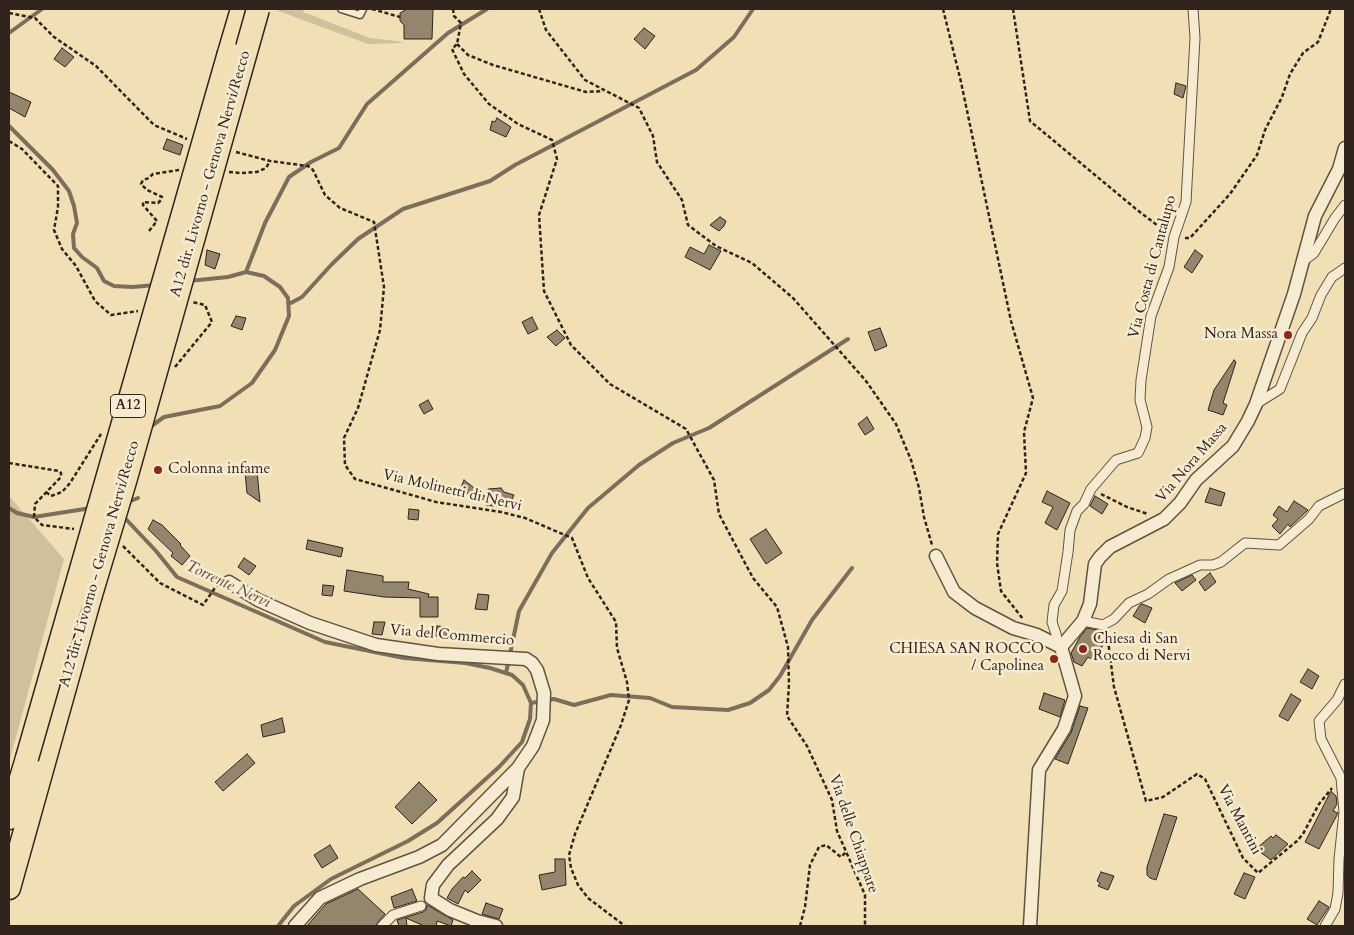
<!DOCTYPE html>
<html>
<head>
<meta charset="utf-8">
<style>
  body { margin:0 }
  #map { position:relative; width:1354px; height:935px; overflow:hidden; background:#f1e0b6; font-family:Cardo,serif }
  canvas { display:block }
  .frame { position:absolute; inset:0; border:10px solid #30241d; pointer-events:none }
</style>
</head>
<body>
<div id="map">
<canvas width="1354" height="935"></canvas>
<div class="frame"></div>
</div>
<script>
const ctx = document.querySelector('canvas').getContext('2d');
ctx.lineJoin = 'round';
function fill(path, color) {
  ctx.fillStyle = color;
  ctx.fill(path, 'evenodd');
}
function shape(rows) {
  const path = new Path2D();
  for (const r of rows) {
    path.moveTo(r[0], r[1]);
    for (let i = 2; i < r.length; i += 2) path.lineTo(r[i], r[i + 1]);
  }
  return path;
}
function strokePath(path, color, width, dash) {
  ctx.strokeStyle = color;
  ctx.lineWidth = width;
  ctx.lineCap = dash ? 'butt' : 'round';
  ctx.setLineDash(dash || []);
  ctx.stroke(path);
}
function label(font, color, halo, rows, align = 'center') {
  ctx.font = font + ' Cardo,serif';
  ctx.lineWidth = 5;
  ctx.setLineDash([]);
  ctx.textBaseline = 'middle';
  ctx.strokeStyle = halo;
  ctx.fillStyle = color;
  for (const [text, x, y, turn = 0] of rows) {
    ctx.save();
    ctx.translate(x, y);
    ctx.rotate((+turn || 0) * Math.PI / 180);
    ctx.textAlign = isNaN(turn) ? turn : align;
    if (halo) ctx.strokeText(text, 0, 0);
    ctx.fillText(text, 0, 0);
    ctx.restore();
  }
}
fill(shape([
  [273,9,304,9,303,12,370,38,397,41,404,43,368,44],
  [9,496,64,559,9,763]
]), '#d0c09c');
strokePath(shape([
  [9,33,42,9],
  [9,126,53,170,69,191,74,206,77,223,73,234,74,248,82,257,97,268,104,281,114,286,133,287,155,285],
  [246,272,265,223,289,177,311,162,339,148,367,104,448,33,487,9],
  [289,304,302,297,332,264,358,239,403,209,490,181,515,165,696,70,734,37,753,9],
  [150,427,164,417,220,406,252,383,275,350,289,316,288,298,280,287,264,276,246,272,228,277,189,281],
  [128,502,138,498],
  [9,508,17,513,34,517,91,508],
  [122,515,156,551,177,577,325,642,404,658,465,663,490,668,512,675,523,685,531,703,530,719,522,742,499,767,437,823,408,841,331,879,294,906,278,926],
  [506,673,519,611,552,553,588,508,639,465,673,443,709,428,848,339],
  [531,703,554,699,574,705,611,695,650,698,672,707,728,710,750,703,769,690,780,676,812,620,852,568]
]), '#7c6e5a', 4);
const building = shape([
  [407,9,433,9,432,39,404,39,404,25,400,21,400,13,407,9],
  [644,28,655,36,645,49,634,39,644,28],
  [62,48,74,57,65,67,54,59,62,48],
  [1176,83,1186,86,1183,98,1174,94,1176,83],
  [9,92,31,102,25,117,9,108,9,92],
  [497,118,511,127,506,137,490,130,492,121,495,122,497,118],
  [167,139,183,145,180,155,163,149,167,139],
  [720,217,726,221,724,226,719,231,710,225,720,217],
  [709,245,721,251,710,270,685,257,690,247,704,254,709,245],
  [207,250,220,254,215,269,205,265,207,250],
  [1195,250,1203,256,1192,273,1184,267,1195,250],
  [236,316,246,318,242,330,231,326,236,316],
  [532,317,538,329,528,334,522,322,532,317],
  [880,328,887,346,875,351,868,332,880,328],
  [557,330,565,338,556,346,547,337,557,330],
  [1234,360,1236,362,1223,403,1227,405,1223,415,1208,410,1214,390,1234,360],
  [428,400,433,409,424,414,419,405,428,400],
  [867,417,874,429,865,435,858,424,867,417],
  [257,471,260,502,247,493,245,472,257,471],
  [464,480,487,498,485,501,460,490,464,480],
  [501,488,504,492,514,495,508,508,486,505,488,489,501,488],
  [1210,488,1225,493,1221,506,1205,502,1210,488],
  [1047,491,1070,503,1057,530,1045,523,1053,507,1042,502,1047,491],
  [1095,496,1108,504,1102,514,1090,506,1095,496],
  [1294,501,1308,510,1290,527,1288,524,1280,534,1272,526,1278,519,1273,515,1279,506,1287,512,1294,501],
  [409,509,419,510,418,520,408,519,409,509],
  [153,520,162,525,181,544,180,545,190,556,182,565,171,556,173,553,148,529,153,520],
  [766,529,782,553,766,564,750,539,766,529],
  [308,540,343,548,341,557,306,549,308,540],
  [244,558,256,566,249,575,238,567,244,558],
  [347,570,383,576,383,582,409,582,408,589,429,594,428,597,438,597,438,617,420,617,420,598,384,597,344,591,347,570],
  [1210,573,1216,582,1205,591,1199,582,1210,573],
  [1192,575,1196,580,1182,591,1175,583,1192,575],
  [323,585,334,586,332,596,322,595,323,585],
  [478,594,489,595,487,610,475,609,478,594],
  [1142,604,1152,608,1145,623,1133,616,1140,605,1142,604],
  [374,622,385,622,382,635,372,634,374,622],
  [437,626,447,627,447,637,436,636,437,626],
  [1087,628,1098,630,1100,635,1098,642,1103,645,1094,661,1088,657,1082,666,1074,662,1071,653,1080,637,1087,628],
  [1308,669,1319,676,1312,689,1300,682,1308,669],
  [1044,693,1065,700,1060,717,1039,709,1044,693],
  [1291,694,1301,700,1288,721,1279,716,1291,694],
  [1080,706,1088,708,1068,764,1055,759,1071,733,1080,706],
  [282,718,285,732,263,737,261,725,282,718],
  [247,754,255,763,223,791,215,782,247,754],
  [419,782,437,800,412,824,395,807,419,782],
  [1331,791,1336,796,1337,804,1333,811,1338,813,1337,815,1319,849,1305,842,1331,791],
  [1164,814,1177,817,1156,880,1150,878,1147,875,1147,867,1164,814],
  [1276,835,1288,844,1271,860,1256,849,1271,836,1273,838,1276,835],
  [330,845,338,858,322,868,314,855,330,845],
  [555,859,565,859,566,885,542,890,539,875,555,872,555,859],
  [472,871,481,880,468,893,465,890,458,904,447,898,452,889,463,877,465,878,472,871],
  [1101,872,1114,876,1108,890,1098,886,1100,883,1097,881,1101,872],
  [1244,873,1255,877,1245,899,1234,894,1244,873],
  [358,889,385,914,378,922,376,926,307,926,326,904,358,889],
  [412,889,417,901,394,908,391,897,412,889],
  [1319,901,1329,907,1317,925,1307,919,1319,901],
  [486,903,503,909,499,919,482,914,486,903],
  [427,905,453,920,451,926,437,921,436,926,424,926,406,918,407,926,399,926,397,920,423,912,426,910,427,905]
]);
fill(building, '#94866d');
strokePath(building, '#30241d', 1);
const service = shape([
  [341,9,360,15,363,9]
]);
const pedestrian = shape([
  [1303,261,1314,253,1335,218,1345,205],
  [1256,404,1280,389,1295,351,1302,333,1312,318,1321,295,1332,277,1345,268],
  [1083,621,1103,625,1114,619,1129,603,1148,594,1169,579,1200,565,1213,565,1221,562,1245,543,1279,545,1309,519,1319,506,1345,493],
  [1058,644,1056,634,1052,622,1054,605,1062,591,1068,552,1070,530,1077,511,1084,504,1091,489,1116,460,1138,453,1145,438,1147,427,1140,400,1141,380,1151,316,1169,267,1174,237,1186,202,1195,38,1193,9],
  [382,926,393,915,421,906],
  [1325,926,1335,909,1338,893,1339,859,1344,812,1341,778,1321,739,1319,721,1337,700,1345,684]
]);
const minor = shape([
  [936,556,954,592,975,608,1013,628,1037,635,1061,647,1075,696,1064,729,1039,770,1030,926],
  [229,582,258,600,310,623,376,645,438,654,526,659,532,663,537,670,544,693,543,720,533,746,518,768,442,845,419,857,360,879,320,898,295,926],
  [1061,647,1083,621,1090,604,1095,564,1100,557,1110,547,1164,519,1180,503,1196,480,1233,446,1248,421,1256,404,1294,294,1315,216,1339,169,1345,148],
  [496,926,477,921,450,910,431,898,433,885,448,865,497,819,513,797,518,768]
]);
const motorway = shape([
  [229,53,242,9],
  [9,818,27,758],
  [9,888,90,598]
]);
strokePath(service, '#605343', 9);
strokePath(pedestrian, '#605343', 11);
strokePath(minor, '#605343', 15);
strokePath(motorway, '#30241d', 25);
strokePath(shape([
  [372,9,400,17],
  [453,9,454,16,461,23,457,44,452,49,464,74,489,104,518,124,552,140,557,159,539,215,544,291,571,345,610,384,686,429,714,480,719,514,753,578,777,607,788,647,789,684,787,716,807,746,832,800,837,831,865,895,865,926],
  [539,9,546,30,585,80,639,108,653,136,657,162,682,200,688,225,716,246,752,263,793,298,866,381,896,424,911,460,919,488,924,517,932,545],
  [943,9,961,82,1011,321,1033,398,1024,432,1026,473,998,534,997,563,1001,591,1023,619],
  [1013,9,1030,121,1136,209,1166,232],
  [9,13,35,18,54,37,96,66,154,125,187,139],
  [457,44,468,55,493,65,586,92,603,91],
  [9,141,22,149,58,186,58,207,54,230,62,249,76,266,95,301,111,315,138,311],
  [236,152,270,161,308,166,313,170,325,195,340,208,374,222,384,287,380,330,358,408,344,438,345,465,355,479,436,502,501,512,525,518,572,538,588,578,616,622,617,648,627,682,629,700,621,725,575,834,569,855,571,868,578,885,588,898,625,926],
  [229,172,240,173,257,172,266,168,270,161],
  [149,231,157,221,143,205,143,202,158,203,161,200,162,197,147,190,141,184,143,180,149,178,153,174,179,170],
  [1185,238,1190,238,1230,194,1257,155,1265,130,1282,97,1290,74,1303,53,1318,42,1331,9],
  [175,367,212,322,205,305,192,302],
  [9,463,59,471,61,473,61,477,35,504,34,517,42,525,74,529],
  [46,492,51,496,62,492,70,483,101,434],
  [1101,494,1127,507,1148,514],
  [123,546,160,583,203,605,217,585],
  [1107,633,1114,687,1146,801,1163,797,1197,774,1205,779,1243,858,1258,873,1297,841,1303,834,1319,804,1332,788],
  [800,926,805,907,810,865,819,847,826,845,841,857,846,852]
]), '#30241d', 2.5, [4, 2.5]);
strokePath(service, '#f6ebd0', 6);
strokePath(pedestrian, '#f6ebd0', 9);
strokePath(minor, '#f6ebd0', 12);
strokePath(motorway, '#f1e0b6', 22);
const motorwayBridge = shape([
  [90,598,126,478,258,9],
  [27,758,229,53]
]);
strokePath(motorwayBridge, '#30241d', 25, []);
strokePath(motorwayBridge, '#f1e0b6', 22);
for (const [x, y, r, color] of [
  [1288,335,5,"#8f2418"],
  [158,470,5,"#8f2418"],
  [1083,649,5,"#8f2418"],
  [1054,659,5,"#8f2418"]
]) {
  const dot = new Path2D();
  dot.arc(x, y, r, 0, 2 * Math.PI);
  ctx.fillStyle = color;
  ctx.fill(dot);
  strokePath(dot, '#f6ebd0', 2);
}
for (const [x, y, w] of [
  [128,406,35]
]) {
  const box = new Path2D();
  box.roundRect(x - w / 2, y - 11.5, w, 23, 4);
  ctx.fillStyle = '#f6ebd0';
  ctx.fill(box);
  strokePath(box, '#30241d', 1);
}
label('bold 14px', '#30241d', null, [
  ["A12",128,406]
]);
label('15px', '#30241d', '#f6ebd0', [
  ["A12 dir. Livorno - Genova Nervi/Recco",211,174,-74],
  ["Via Costa di Cantalupo",1153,267,-75],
  ["Via Nora Massa",1192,463,-49],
  ["Via Molinetti di Nervi",452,491,13],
  ["A12 dir. Livorno - Genova Nervi/Recco",100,564,-74],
  ["Via del Commercio",452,636,5],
  ["Via Mantini",1239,820,62],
  ["Via delle Chiappare",853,834,71]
]);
label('15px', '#30241d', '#f6ebd0', [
  ["Nora Massa",1278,335],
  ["Colonna infame",168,470,"left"],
  ["Chiesa di San",1093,640,"left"],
  ["Rocco di Nervi",1093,657,"left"],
  ["CHIESA SAN ROCCO",1044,650],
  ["/ Capolinea",1044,667]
], 'right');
label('italic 16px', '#5c4f40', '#f6ebd0', [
  ["Torrente Nervi",228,585,25]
]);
</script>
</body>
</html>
